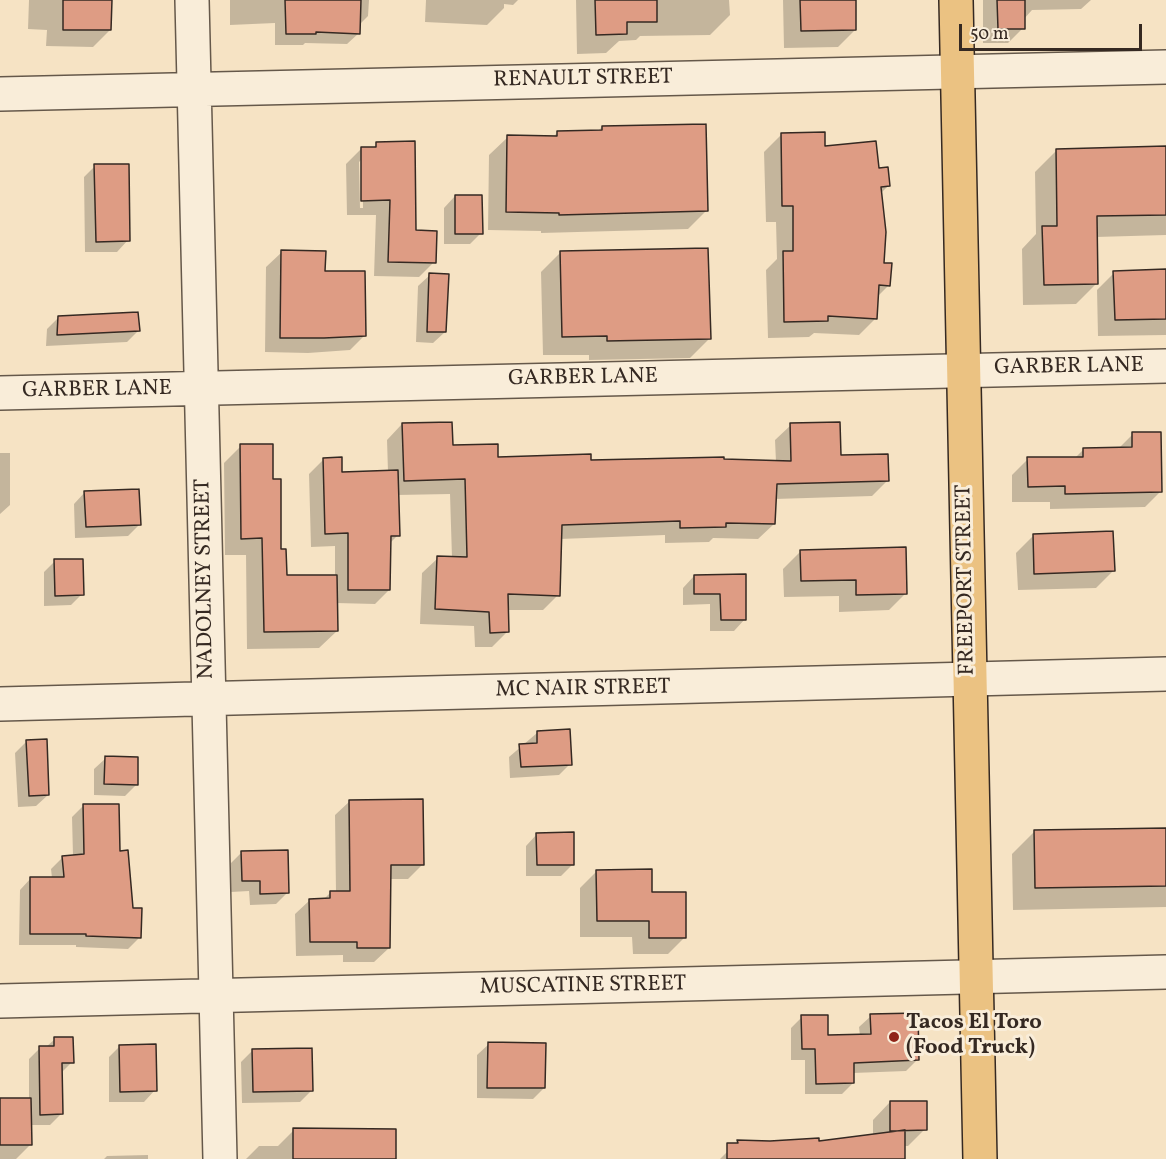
<!DOCTYPE html>
<html>
<head>
<meta charset="utf-8">
<style>
  body { margin:0 }
  #map { position:relative; width:1166px; height:1159px; overflow:hidden; background:#f6e3c4; font-family:Vollkorn,serif }
  canvas { display:block }
  .scale { position:absolute; left:959px; top:24px; width:183px; height:27px; box-sizing:border-box; border:3px solid #352922; border-top:0; padding-left:8px; font-size:18px; line-height:21px; white-space:nowrap; color:#352922; -webkit-text-stroke:4px #f9edd9; paint-order:stroke }
</style>
</head>
<body>
<div id="map">
<canvas width="1166" height="1159"></canvas>
<div class="scale">50 m</div>
</div>
<script>
const ctx = document.querySelector('canvas').getContext('2d');
ctx.lineJoin = 'round';
function fill(path, color) {
  ctx.fillStyle = color;
  ctx.fill(path, 'evenodd');
}
function shape(rows) {
  const path = new Path2D();
  for (const r of rows) {
    path.moveTo(r[0], r[1]);
    for (let i = 2; i < r.length; i += 2) path.lineTo(r[i], r[i + 1]);
  }
  return path;
}
function strokePath(path, color, width, dash) {
  ctx.strokeStyle = color;
  ctx.lineWidth = width;
  ctx.lineCap = dash ? 'butt' : 'round';
  ctx.setLineDash(dash || []);
  ctx.stroke(path);
}
function label(font, color, halo, rows, align = 'center') {
  ctx.font = font + ' Vollkorn,serif';
  ctx.lineWidth = 6;
  ctx.setLineDash([]);
  ctx.textBaseline = 'middle';
  ctx.strokeStyle = halo;
  ctx.fillStyle = color;
  for (const [text, x, y, turn = 0] of rows) {
    ctx.save();
    ctx.translate(x, y);
    ctx.rotate((+turn || 0) * Math.PI / 180);
    ctx.textAlign = isNaN(turn) ? turn : align;
    if (halo) ctx.strokeText(text, 0, 0);
    ctx.fillText(text, 0, 0);
    ctx.restore();
  }
}
fill(shape([
  [29,0,110,0,110,30,93,47,46,46,47,30,28,29],
  [230,0,369,0,368,16,359,25,359,33,347,44,305,43,303,45,275,45,275,23,230,25],
  [426,0,518,0,513,5,504,4,504,8,487,25,425,22],
  [576,0,729,0,730,15,710,35,640,36,636,40,619,41,606,53,577,54],
  [783,0,854,0,855,30,838,47,784,48],
  [983,0,1091,0,1081,9,1032,10,1023,20,1023,28,1008,43,983,43],
  [602,127,707,210,688,229,541,233,541,231,488,230,489,155,508,137,553,137,558,132,598,131],
  [781,135,823,148,878,169,889,185,880,194,883,264,889,285,877,297,876,318,859,335,814,333,809,337,768,338,766,270,777,259,776,222,766,222,764,152],
  [377,144,415,232,434,262,419,277,374,276,376,215,347,215,346,164,361,149,372,149],
  [362,159,363,208,360,208,359,162],
  [1166,148,1166,235,1096,237,1097,283,1076,304,1023,305,1022,249,1036,234,1035,172,1056,151],
  [95,166,128,240,117,252,85,252,84,177],
  [455,196,481,233,470,244,444,244,444,208],
  [282,252,365,335,350,350,308,353,265,352,266,267],
  [561,252,709,339,690,358,589,360,589,355,543,355,541,272],
  [1114,273,1166,285,1166,335,1098,336,1097,290],
  [430,275,445,332,433,343,416,342,418,286],
  [59,317,138,331,127,342,46,346,47,329],
  [402,424,451,446,497,458,590,462,776,462,775,440,791,425,839,457,887,481,872,496,775,499,774,524,758,539,713,538,709,542,665,543,665,535,560,539,558,595,543,610,507,610,507,632,492,647,475,647,474,626,420,624,422,573,438,558,452,558,450,494,397,495,398,535,389,544,389,590,375,604,336,603,337,631,319,648,247,649,246,555,225,555,224,463,241,446,272,480,285,577,335,576,335,546,311,547,309,474,323,460,341,473,388,472,387,440],
  [1133,434,1161,491,1145,507,1050,509,1050,502,1012,502,1012,475,1028,459,1075,458,1083,450,1118,449],
  [0,453,10,453,10,505,0,514],
  [85,492,139,525,128,536,75,538,74,504],
  [1033,536,1113,571,1096,588,1018,590,1016,553],
  [800,552,906,593,889,610,839,612,839,596,784,597,783,569],
  [55,561,82,594,71,605,44,606,44,572],
  [694,576,744,576,745,619,734,631,710,631,710,604,683,605,683,588],
  [537,733,570,764,559,775,510,778,509,757],
  [27,741,48,795,36,806,18,807,15,753],
  [106,758,136,785,125,796,94,795,94,769],
  [350,801,423,864,408,879,390,879,389,948,374,962,343,962,343,955,296,956,295,914,310,900,323,900,330,893,336,893,335,815],
  [83,806,119,852,139,938,128,949,76,947,76,945,19,945,20,890,31,878,52,878,51,869,63,857,73,856,72,817],
  [1166,830,1166,907,1013,910,1012,854,1035,831],
  [537,834,573,864,561,876,526,876,526,846],
  [242,852,287,893,276,904,250,905,249,891,231,892,231,863],
  [597,871,651,894,685,937,668,954,633,954,632,937,580,937,580,888],
  [871,1016,917,1060,906,1071,853,1073,853,1083,842,1094,805,1094,805,1060,791,1060,791,1028,802,1017,827,1036,860,1036,859,1027],
  [55,1039,72,1062,60,1074,61,1114,50,1125,30,1125,31,1144,16,1159,0,1159,0,1100,29,1099,29,1059,40,1048,46,1047],
  [489,1044,544,1088,533,1099,477,1098,477,1055],
  [120,1046,155,1090,144,1102,109,1102,109,1057],
  [252,1051,311,1091,300,1102,242,1103,241,1062],
  [890,1102,925,1129,908,1146,904,1146,904,1159,720,1159,738,1141,818,1143,873,1136,873,1120],
  [294,1130,394,1159,246,1159,259,1146,278,1146],
  [148,1155,148,1159,104,1159,107,1156]
]), '#0003');
const building = shape([
  [63,0,112,0,111,30,63,30,63,0],
  [285,0,361,0,360,34,316,32,316,34,286,34,285,0],
  [595,0,657,0,657,22,627,22,627,34,596,35,595,0],
  [800,0,856,0,856,30,801,31,800,0],
  [997,0,1025,0,1025,29,998,29,997,0],
  [706,124,708,211,559,215,559,213,506,212,507,135,557,136,557,131,602,130,602,126,706,124],
  [825,132,825,146,876,141,879,168,888,167,890,186,881,187,886,232,884,263,892,263,890,286,879,285,877,319,828,316,828,321,784,322,783,251,793,251,793,206,782,206,781,133,825,132],
  [415,141,416,230,437,231,436,263,388,262,390,200,361,201,361,147,376,147,376,142,415,141],
  [1166,146,1166,215,1097,216,1098,284,1044,285,1042,226,1057,226,1056,149,1166,146],
  [94,164,129,164,130,241,96,242,94,164],
  [455,195,482,195,483,234,455,234,455,195],
  [708,248,711,339,607,341,607,336,562,337,560,251,708,248],
  [281,250,326,251,325,271,365,271,366,336,324,338,280,338,281,250],
  [1166,269,1166,319,1115,320,1113,271,1166,269],
  [429,273,449,274,446,332,427,332,429,273],
  [138,312,140,331,57,335,58,316,138,312],
  [452,422,453,445,498,444,498,457,591,454,591,460,724,457,724,459,791,461,790,423,840,422,841,455,888,454,889,481,777,484,775,524,726,523,726,527,680,528,680,521,562,525,560,596,508,594,509,632,490,633,489,612,435,609,437,556,467,557,465,479,404,481,402,423,452,422],
  [1132,432,1161,432,1162,492,1065,494,1065,486,1028,487,1027,457,1083,457,1083,448,1132,447,1132,432],
  [240,444,273,444,273,479,281,479,281,549,286,549,287,575,337,575,338,631,264,632,262,538,241,539,240,444],
  [342,457,342,472,398,470,400,536,391,536,390,590,348,590,348,533,325,534,323,458,342,457],
  [139,489,141,525,86,527,84,491,139,489],
  [1113,531,1115,571,1034,574,1033,534,1113,531],
  [906,547,907,594,856,595,856,580,801,581,800,550,906,547],
  [54,559,83,559,84,595,55,596,54,559],
  [746,574,746,620,721,620,720,594,694,594,694,575,746,574],
  [570,729,572,765,521,767,519,744,537,743,537,731,570,729],
  [47,739,49,795,29,796,26,740,47,739],
  [105,756,138,757,138,785,104,784,105,756],
  [423,799,424,865,391,865,390,948,357,948,357,942,310,942,309,899,330,898,330,891,350,891,349,800,423,799],
  [83,804,119,804,120,851,128,850,133,908,142,908,141,938,86,936,86,934,30,934,30,877,64,877,62,856,84,854,83,804],
  [1166,828,1166,886,1035,888,1034,830,1166,828],
  [574,832,574,865,537,865,536,833,574,832],
  [288,850,289,893,260,894,260,881,242,881,241,851,288,850],
  [652,869,652,892,686,892,686,938,649,938,649,921,597,921,596,870,652,869],
  [918,1013,919,1060,854,1063,854,1083,816,1084,815,1049,802,1049,801,1015,828,1015,828,1035,871,1034,870,1014,918,1013],
  [54,1037,73,1037,74,1063,62,1063,63,1114,40,1115,39,1046,54,1046,54,1037],
  [488,1042,546,1043,545,1088,487,1088,488,1042],
  [156,1044,157,1091,120,1092,119,1045,156,1044],
  [312,1048,313,1091,253,1092,252,1049,312,1048],
  [0,1098,31,1098,32,1145,0,1145,0,1098],
  [890,1101,927,1101,927,1130,890,1131,890,1101],
  [293,1128,396,1129,396,1159,293,1159,293,1128],
  [905,1130,905,1159,727,1159,727,1143,738,1143,737,1140,770,1141,819,1138,819,1141,905,1130]
]);
fill(building, '#de9c84');
strokePath(building, '#352922', 1.5);
const minor = shape([
  [192,0,220,1159],
  [0,94,1166,67],
  [0,393,1166,366],
  [0,704,1166,674],
  [0,1001,1166,972]
]);
const major = shape([
  [956,0,980,1159]
]);
strokePath(minor, '#65584a', 36);
strokePath(major, '#352922', 36);
strokePath(minor, '#f9edd9', 33);
strokePath(major, '#ebc282', 33);
for (const [x, y, r, color] of [
  [894,1037,6,"#8f2418"]
]) {
  const dot = new Path2D();
  dot.arc(x, y, r, 0, 2 * Math.PI);
  ctx.fillStyle = color;
  ctx.fill(dot);
  strokePath(dot, '#f9edd9', 2);
}
label('22px', '#352922', '#f9edd9', [
  ["RENAULT STREET",583,80,-1],
  ["GARBER LANE",1069,368,-1],
  ["GARBER LANE",583,379,-1],
  ["GARBER LANE",97,391,-1],
  ["NADOLNEY STREET",206,579,-91],
  ["FREEPORT STREET",967,580,-91],
  ["MC NAIR STREET",583,690,-1],
  ["MUSCATINE STREET",583,987,-1]
]);
label('bold 22px', '#352922', '#f9edd9', [
  ["Tacos El Toro",906,1024],
  ["(Food Truck)",906,1049]
], 'left');
</script>
</body>
</html>
